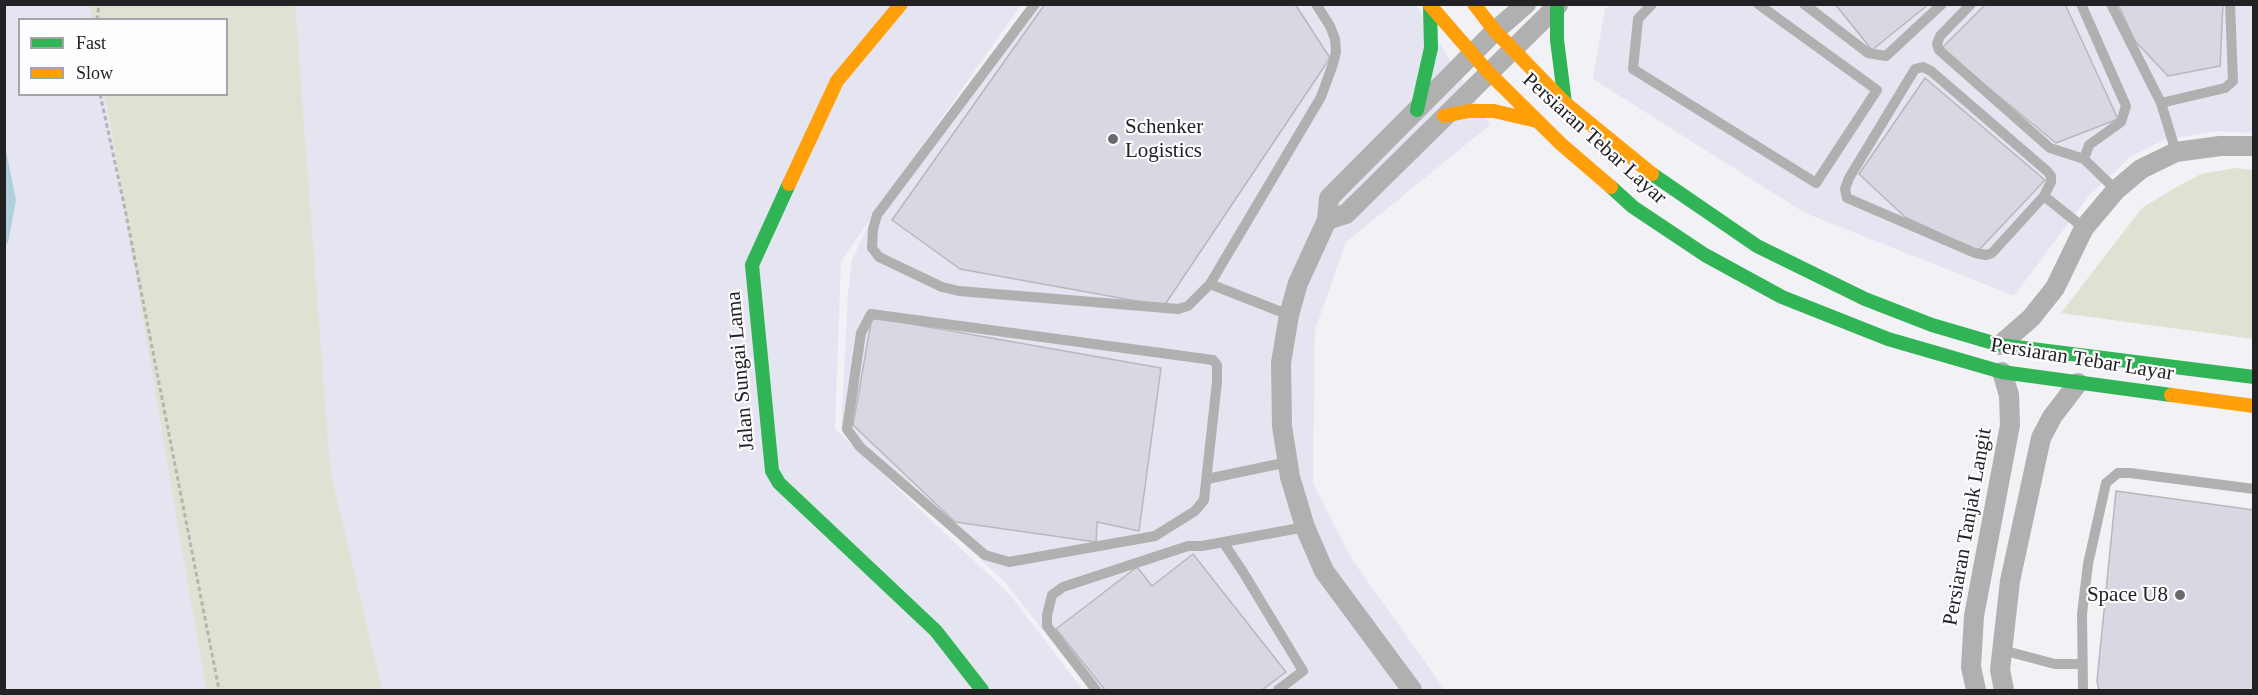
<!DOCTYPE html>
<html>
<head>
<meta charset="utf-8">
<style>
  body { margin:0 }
  #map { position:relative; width:2258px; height:695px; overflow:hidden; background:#f1f1f6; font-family:Georgia,serif }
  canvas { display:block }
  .frame { position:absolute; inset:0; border:6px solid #222225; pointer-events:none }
  .legend { position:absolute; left:18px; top:18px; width:210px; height:78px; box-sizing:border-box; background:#fdfdff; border:2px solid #a5a5a8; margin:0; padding:8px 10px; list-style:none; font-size:18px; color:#222225 }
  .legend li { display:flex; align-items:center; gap:12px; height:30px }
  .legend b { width:30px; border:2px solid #a5a5a8 }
</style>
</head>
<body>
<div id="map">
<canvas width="2258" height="695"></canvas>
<div class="frame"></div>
<ul class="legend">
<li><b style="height:8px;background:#30b455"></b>Fast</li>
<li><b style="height:8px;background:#ff9f0a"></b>Slow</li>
</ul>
</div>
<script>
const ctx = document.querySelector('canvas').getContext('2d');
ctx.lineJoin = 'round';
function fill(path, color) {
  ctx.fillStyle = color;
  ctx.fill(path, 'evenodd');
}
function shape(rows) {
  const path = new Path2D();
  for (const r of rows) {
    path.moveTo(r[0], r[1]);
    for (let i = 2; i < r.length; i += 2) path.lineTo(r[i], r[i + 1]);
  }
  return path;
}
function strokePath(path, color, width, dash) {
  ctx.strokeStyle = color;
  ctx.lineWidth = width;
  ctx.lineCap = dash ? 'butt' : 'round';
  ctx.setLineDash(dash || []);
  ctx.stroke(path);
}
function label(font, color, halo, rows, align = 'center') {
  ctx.font = font + ' Georgia,serif';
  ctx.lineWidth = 4.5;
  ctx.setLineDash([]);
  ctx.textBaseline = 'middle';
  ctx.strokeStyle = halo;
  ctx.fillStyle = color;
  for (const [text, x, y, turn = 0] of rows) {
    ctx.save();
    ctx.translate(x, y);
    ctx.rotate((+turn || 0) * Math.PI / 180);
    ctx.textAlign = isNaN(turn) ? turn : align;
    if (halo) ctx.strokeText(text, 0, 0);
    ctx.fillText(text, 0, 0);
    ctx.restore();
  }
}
fill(shape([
  [4,5,1021,5,841,261,835,429,1010,595,1083,690,5,690],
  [20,20,226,20,226,94,20,94],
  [1028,5,1416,5,1490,125,1346,242,1315,330,1313,483,1351,558,1445,690,1090,690,1004,581,869,458,841,430,848,293,852,260,868,226],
  [1611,5,2253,5,2253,133,2219,131,2164,140,2130,157,2087,198,2014,296,1805,213,1593,79,1605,9]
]), '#e4e5f0');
fill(shape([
  [89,5,295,5,330,470,382,690,206,690,105,95,226,94,226,20,92,19],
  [2235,168,2253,170,2253,339,2061,313,2142,208,2173,189,2201,174]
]), '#dfe2d2');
fill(shape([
  [4,141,16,200,8,243,5,244]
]), '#b1d0dd');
const building = shape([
  [1045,4,1295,4,1330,58,1164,306,960,269,892,220,1045,4],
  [1835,4,1929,4,1872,50,1835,4],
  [1986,4,2065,4,2118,119,2056,143,1941,49,1986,4],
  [2118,4,2223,4,2220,66,2168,76,2135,41,2118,4],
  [1925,78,2045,180,1978,251,1905,217,1859,174,1925,78],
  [872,317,1161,368,1139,531,1097,522,1096,542,955,522,853,425,872,317],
  [2116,491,2254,510,2254,690,2099,690,2097,681,2116,491],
  [1193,554,1286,672,1262,690,1105,690,1056,629,1137,567,1152,586,1193,554]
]);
fill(building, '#d7d8e1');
strokePath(building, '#b8b8bc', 1.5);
strokePath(shape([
  [97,20,99,4],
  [100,94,125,209,219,690]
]), '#b5b4b5', 3, [4.5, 3]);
strokePath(shape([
  [1035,4,877,215,873,229,872,248,879,257,942,287,959,291,1178,309,1188,306,1210,284],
  [1652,4,1638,19,1633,69,1816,183,1877,90,1758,4],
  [1804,4,1868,53,1886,56,1942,4],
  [1971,4,1940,36,1937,44,1939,50,2050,148,2084,159,2089,145,2121,122,2126,106,2081,4],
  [2111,4,2161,103,2225,88,2233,81,2230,4],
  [2161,103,2176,152],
  [2084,159,2116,190],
  [2044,196,1992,253,1986,255,1975,253,1847,198,1845,189,1849,178,1915,69,1923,67,1931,71,2047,171,2051,176,2051,182,2044,196,2084,228],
  [871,314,1213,360,1217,365,1217,382,1204,500,1195,511,1155,536,1009,562,985,555,860,447,847,429,861,333,871,314],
  [1289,315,1210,284,1321,97,1333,64,1336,52,1335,39,1330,26,1316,4],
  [1207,479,1288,462],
  [1223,542,1243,572,1303,671,1278,690],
  [2002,650,2055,664,2081,664],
  [1096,690,1047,626,1047,615,1052,595,1063,587,1188,546,1202,546,1305,527],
  [2083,690,2082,614,2088,564,2106,483,2118,473,2130,473,2254,489]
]), '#b0b0b0', 10);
strokePath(shape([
  [1327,220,1346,214,1558,5],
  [2000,345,2031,318,2055,288,2084,228,2116,190,2141,169,2176,152,2220,146,2254,146],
  [1412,690,1324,571,1305,527,1290,477,1282,426,1281,363,1289,315,1298,283,1327,220,1329,198,1495,31,1526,4],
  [1976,690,1971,667,1974,616,2010,425,2009,395,2002,372],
  [2004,690,2000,670,2010,581,2041,438,2052,417,2078,383]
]), '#b0b0b0', 20);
strokePath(shape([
  [1557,8,1557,40,1565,103],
  [1417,110,1431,48,1430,6],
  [1652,174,1757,246,1865,299,1932,325,2000,345,2254,377],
  [789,184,752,265,772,471,779,483,936,631,982,690],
  [1611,187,1633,207,1705,255,1782,297,1888,339,2002,372,2171,395]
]), '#30b455', 14);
strokePath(shape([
  [1429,4,1489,73,1561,144,1611,187],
  [1474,4,1495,31,1565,103,1652,174],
  [1444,116,1469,111,1494,111,1537,121],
  [789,184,837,81,901,4],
  [2171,395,2254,406]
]), '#ff9f0a', 14);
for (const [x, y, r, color] of [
  [1113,139,6,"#6a6a6e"],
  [2180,595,6,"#6a6a6e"]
]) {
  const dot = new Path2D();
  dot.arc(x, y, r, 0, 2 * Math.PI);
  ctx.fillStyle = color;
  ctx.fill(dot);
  strokePath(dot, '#fdfdff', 2);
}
label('21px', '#222225', '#fdfdff', [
  ["Schenker",1125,127],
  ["Logistics",1125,151],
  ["Space U8",2168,595,"right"]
], 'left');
label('21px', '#222225', '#fdfdff', [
  ["Persiaran Tebar Layar",1594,139,42],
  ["Persiaran Tebar Layar",2082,360,9],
  ["Jalan Sungai Lama",741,371,-95],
  ["Persiaran Tanjak Langit",1968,527,-80]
]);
</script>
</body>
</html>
